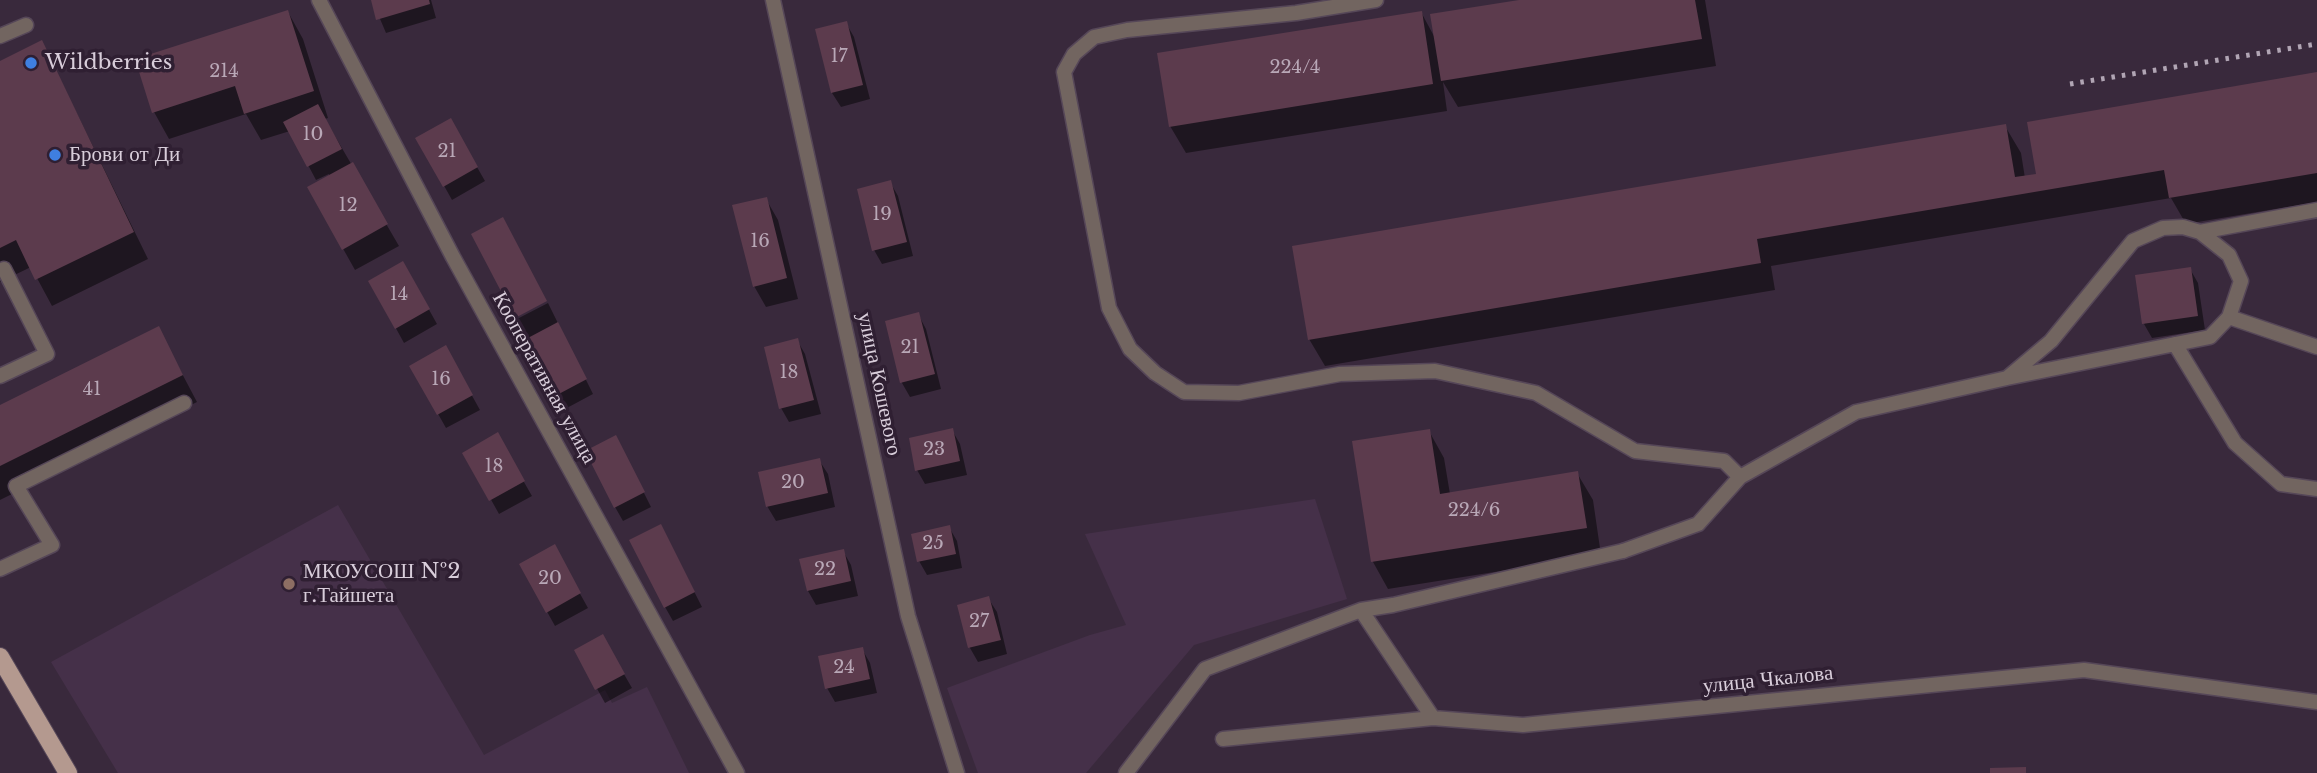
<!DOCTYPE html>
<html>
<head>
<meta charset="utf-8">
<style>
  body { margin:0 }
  canvas { display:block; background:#39293c }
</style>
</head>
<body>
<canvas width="2317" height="773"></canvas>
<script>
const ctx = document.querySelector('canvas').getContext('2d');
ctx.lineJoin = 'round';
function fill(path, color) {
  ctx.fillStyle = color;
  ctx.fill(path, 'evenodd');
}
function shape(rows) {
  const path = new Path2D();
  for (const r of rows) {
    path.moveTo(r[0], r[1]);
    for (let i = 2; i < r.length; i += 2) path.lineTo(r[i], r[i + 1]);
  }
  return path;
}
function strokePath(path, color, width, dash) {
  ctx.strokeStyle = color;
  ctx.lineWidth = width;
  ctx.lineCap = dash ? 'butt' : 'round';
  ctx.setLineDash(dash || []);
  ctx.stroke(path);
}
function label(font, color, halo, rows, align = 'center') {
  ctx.font = font + ' "Libre Baskerville",serif';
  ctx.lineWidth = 7;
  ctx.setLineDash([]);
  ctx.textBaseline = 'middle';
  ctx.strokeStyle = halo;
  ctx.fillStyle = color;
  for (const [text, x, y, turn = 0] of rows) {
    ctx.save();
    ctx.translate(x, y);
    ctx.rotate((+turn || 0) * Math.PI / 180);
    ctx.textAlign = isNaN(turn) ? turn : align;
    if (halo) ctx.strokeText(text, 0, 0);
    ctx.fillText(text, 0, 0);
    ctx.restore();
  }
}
fill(shape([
  [1315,499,1347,599,1194,645,1086,773,978,773,947,688,1090,635,1126,625,1085,534],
  [338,505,484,755,605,690,612,703,647,687,689,773,118,773,51,662]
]), '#453049');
fill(shape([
  [372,0,431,0,436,18,386,33],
  [1530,0,1705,0,1716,66,1458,107,1443,82,1447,111,1186,153,1170,126,1421,12,1435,38],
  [288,12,303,39,328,118,325,119,399,246,355,270,309,188,330,177,329,174,316,180,290,131,261,140,246,114,169,139,154,112],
  [846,23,854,37,870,99,841,107,832,93],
  [42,42,148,259,52,306,31,267,0,282,0,62],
  [2317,74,2317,202,2186,224,2171,198,1771,266,1775,290,1325,366,1309,339,2005,126,2021,153,2025,178,2038,175],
  [450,120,485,181,452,200,418,139],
  [890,182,898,196,913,256,882,264,874,250],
  [766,199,778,220,798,299,766,307,754,286],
  [403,263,437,324,404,343,370,281],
  [2190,269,2198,283,2205,330,2152,338,2144,324],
  [548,303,593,394,565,409,517,319],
  [918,314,926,329,941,389,910,397,902,383,887,322],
  [158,328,197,402,0,500,0,407],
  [797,340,805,354,821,414,789,422,781,408],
  [445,347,480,410,446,428,411,366],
  [952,430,960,444,967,475,925,484,917,470],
  [1429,431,1444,458,1450,494,1577,473,1593,500,1601,555,1388,589,1373,562],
  [497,435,532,496,499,514,465,453],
  [623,451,651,507,623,521,615,507],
  [819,460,828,474,835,507,776,521,767,506],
  [949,527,957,541,962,568,927,575,919,561],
  [668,540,702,607,673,621,665,607],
  [554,547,588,608,555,626,521,565],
  [843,551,851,565,858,596,816,605,808,591],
  [988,598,997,612,1007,654,978,662,970,648,959,606],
  [602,636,632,688,605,703,576,651],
  [862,649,870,663,877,693,835,702,827,688]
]), '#0007');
fill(shape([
  [371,0,429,0,430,4,376,20],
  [1519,0,1695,0,1702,39,1441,81,1430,14],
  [288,10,314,91,244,114,235,86,152,113,135,59],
  [1422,11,1433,84,1169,127,1157,53],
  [847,21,863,85,831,93,815,29],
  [42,40,134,232,35,280,16,240,0,248,0,61],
  [2317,72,2317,173,2169,198,2164,170,1757,239,1761,263,1308,340,1292,246,2006,124,2015,177,2036,174,2027,122],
  [318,104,342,149,307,167,283,122],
  [451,118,478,167,443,187,415,138],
  [353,162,388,224,342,250,307,187],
  [891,180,907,242,872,251,857,189],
  [767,197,787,278,753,287,732,205],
  [503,217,547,301,515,318,471,234],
  [403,261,430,309,395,329,368,281],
  [2191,267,2198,316,2142,324,2135,275],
  [919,312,935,374,900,383,885,321],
  [558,322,587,379,555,396,526,339],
  [159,326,183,375,0,466,0,405],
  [798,338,814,400,779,409,764,347],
  [446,345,473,395,437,415,409,366],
  [953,428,960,461,915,471,909,438],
  [1430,429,1440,494,1578,471,1587,528,1371,562,1352,441],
  [498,432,525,481,489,501,462,453],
  [616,435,645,492,614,508,585,451],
  [820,458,828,493,766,507,758,472],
  [661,524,695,592,664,608,629,540],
  [950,525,956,554,917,562,911,534],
  [555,544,581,593,546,613,519,564],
  [844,549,851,581,807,591,799,559],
  [989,596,1001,640,968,648,957,605],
  [603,634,625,674,595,690,574,650],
  [863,647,870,679,825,689,818,656],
  [2026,767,2026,773,1990,773,1990,768]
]), '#5c3b4d');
const service = shape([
  [1376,0,1296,13,1127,30,1094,37,1074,54,1064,72,1109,308,1130,349,1155,373,1184,392,1239,393,1340,374,1435,371,1536,393,1635,451,1724,461,1740,477,1698,524,1623,551],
  [0,36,26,25],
  [2200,232,2317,210],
  [2229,317,2317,347],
  [2175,344,2235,443,2281,484,2317,489],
  [0,376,47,354,4,269],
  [1740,477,1856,412,2007,378,2210,337,2229,317,2241,281,2229,255,2200,232,2183,227,2163,228,2133,241,2051,341,2007,378],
  [0,569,52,545,16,486,184,403]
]);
const minor = shape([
  [319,0,453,257,737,773],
  [773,0,908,616,957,773],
  [1361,610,1433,718],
  [1223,739,1433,718,1523,725,2084,670,2317,702],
  [1126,773,1205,669,1361,610,1393,605,1623,551]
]);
const primary = shape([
  [0,657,68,773]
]);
strokePath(service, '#564758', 17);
strokePath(minor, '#564758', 17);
strokePath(primary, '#564758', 20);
strokePath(service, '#726560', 14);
strokePath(minor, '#726560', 14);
strokePath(primary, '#b4998f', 18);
strokePath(shape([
  [2070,84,2317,44]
]), '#b1a5b4', 5, [3.5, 7]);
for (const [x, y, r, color] of [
  [31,63,7,"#3f7fe0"],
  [55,155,7,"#3f7fe0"],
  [289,584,7,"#8d6e63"]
]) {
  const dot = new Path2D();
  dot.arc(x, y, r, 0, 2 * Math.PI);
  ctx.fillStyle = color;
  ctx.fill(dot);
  strokePath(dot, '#2f1f32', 2.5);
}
label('18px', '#b9a8b7', null, [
  ["17",839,57],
  ["224/4",1295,68],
  ["214",224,72],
  ["10",313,135],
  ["21",447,152],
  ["12",348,206],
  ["19",882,215],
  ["16",760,242],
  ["14",399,295],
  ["21",910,348],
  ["18",789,373],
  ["16",441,380],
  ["41",92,390],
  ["23",934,450],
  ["18",494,467],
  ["20",793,483],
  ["224/6",1474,511],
  ["25",933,544],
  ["22",825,570],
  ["20",550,579],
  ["27",979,622],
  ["24",844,668]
]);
label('21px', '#d8cdda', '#2f1f32', [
  ["Wildberries",45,63],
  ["Брови от Ди",69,155],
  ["МКОУСОШ №2",303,572],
  ["г.Тайшета",303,596]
], 'left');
label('21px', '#d8cdda', '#2f1f32', [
  ["Кооперативная улица",544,378,61],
  ["улица Кошевого",879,384,78],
  ["улица Чкалова",1768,680,-6]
]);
</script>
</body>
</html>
